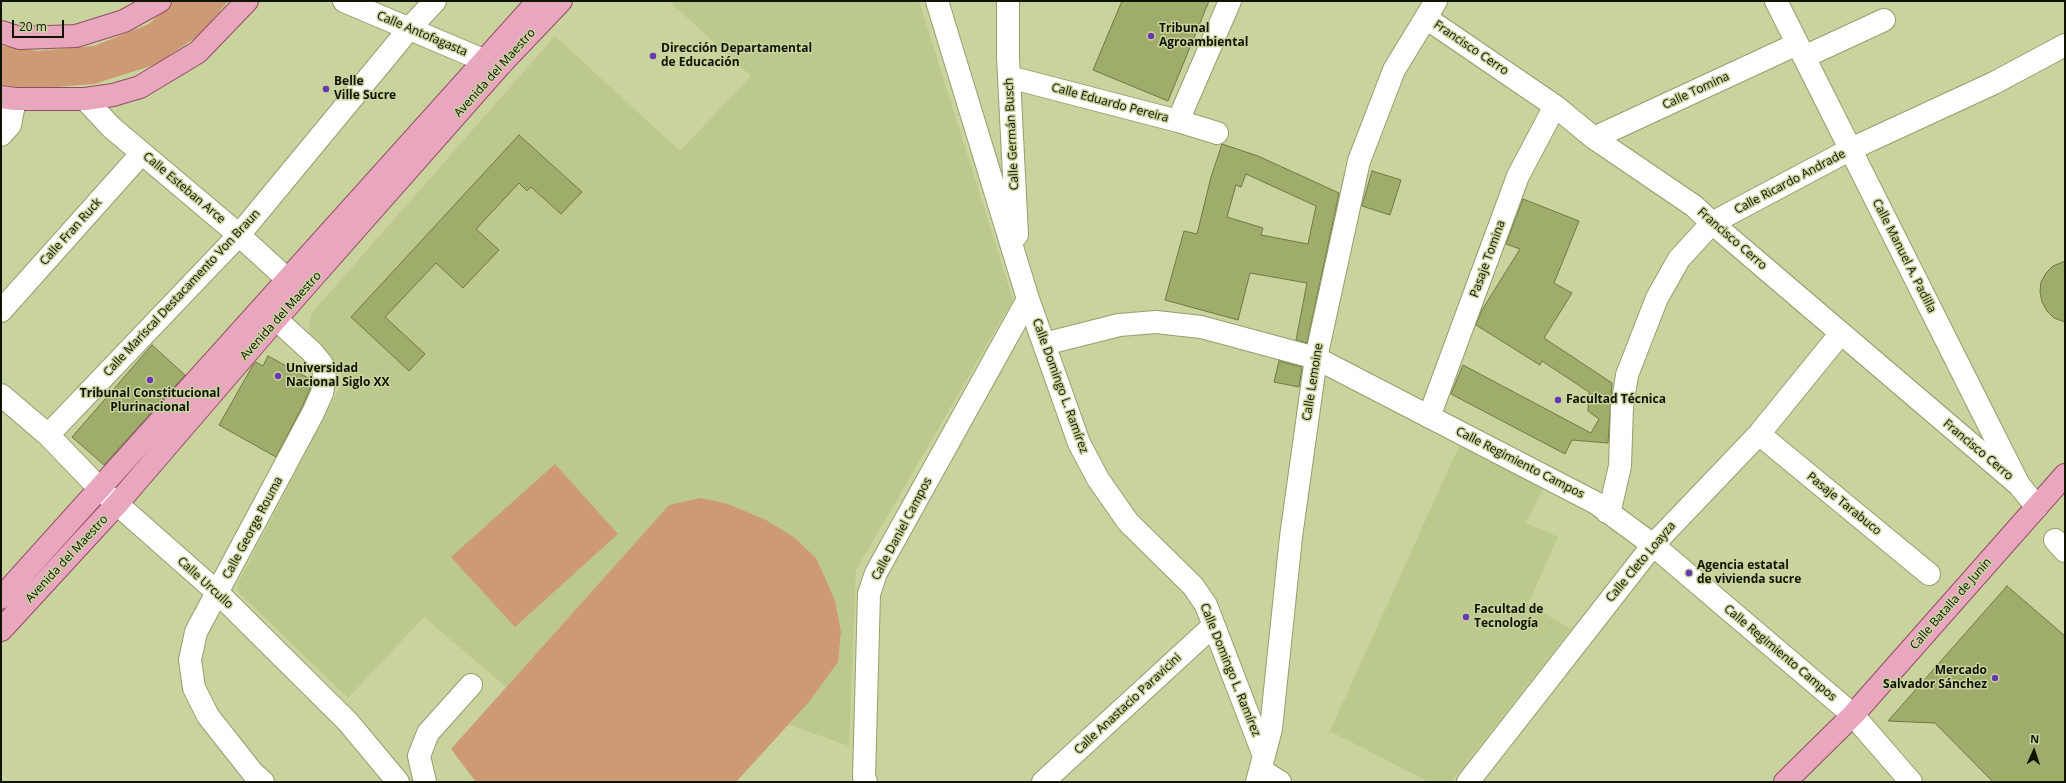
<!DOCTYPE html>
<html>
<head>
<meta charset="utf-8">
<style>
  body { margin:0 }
  #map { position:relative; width:2066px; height:783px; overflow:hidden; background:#c8d39e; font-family:"Open Sans",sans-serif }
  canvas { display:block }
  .frame { position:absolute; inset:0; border:2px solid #101302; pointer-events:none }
  .north { position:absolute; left:2014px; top:731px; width:40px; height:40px; -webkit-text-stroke:3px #c8d39e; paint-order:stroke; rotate:3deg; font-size:11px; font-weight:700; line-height:16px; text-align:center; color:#101302 }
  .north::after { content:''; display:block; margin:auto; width:14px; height:18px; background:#101302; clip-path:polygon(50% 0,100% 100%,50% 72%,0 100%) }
  .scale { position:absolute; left:12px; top:20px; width:52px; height:18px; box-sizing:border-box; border:2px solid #101302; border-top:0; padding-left:5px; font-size:12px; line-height:14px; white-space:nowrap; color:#101302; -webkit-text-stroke:3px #c8d39e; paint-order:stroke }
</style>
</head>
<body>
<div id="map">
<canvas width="2066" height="783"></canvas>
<div class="frame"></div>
<div class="north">N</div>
<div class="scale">20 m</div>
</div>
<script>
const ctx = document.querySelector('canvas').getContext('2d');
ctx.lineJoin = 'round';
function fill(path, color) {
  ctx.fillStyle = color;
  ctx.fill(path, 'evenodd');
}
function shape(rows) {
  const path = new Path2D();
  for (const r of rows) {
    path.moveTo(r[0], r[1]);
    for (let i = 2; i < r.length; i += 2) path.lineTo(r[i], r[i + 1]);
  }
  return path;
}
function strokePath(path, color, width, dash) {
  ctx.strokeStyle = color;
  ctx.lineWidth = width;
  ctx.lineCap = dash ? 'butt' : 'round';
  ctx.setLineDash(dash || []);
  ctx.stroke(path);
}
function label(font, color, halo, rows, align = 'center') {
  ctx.font = font + ' "Open Sans",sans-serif';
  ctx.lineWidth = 3;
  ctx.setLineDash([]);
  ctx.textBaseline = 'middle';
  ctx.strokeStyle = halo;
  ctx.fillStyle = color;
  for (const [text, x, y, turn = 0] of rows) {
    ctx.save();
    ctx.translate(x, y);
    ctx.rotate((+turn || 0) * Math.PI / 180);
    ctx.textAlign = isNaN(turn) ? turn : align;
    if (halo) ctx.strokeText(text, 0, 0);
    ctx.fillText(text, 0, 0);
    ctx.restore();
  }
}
fill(shape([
  [669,1,919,1,1013,300,856,570,849,746,789,725,809,702,838,662,841,632,835,600,816,558,795,538,669,505,506,687,424,617,348,698,238,592,238,583,344,379,309,332,311,314,555,36,680,151,751,76],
  [1460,444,1545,485,1526,523,1558,537,1528,604,1571,629,1451,782,1429,782,1330,731]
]), '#bcc98c');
fill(shape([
  [174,1,228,1,202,33,157,64,94,84,28,89,1,84,1,46,37,51,94,46,149,24],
  [555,464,618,534,515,627,451,557],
  [700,498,728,504,766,520,795,538,816,558,835,600,841,632,838,662,809,702,736,782,476,782,451,749,669,505]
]), '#cd9a73');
const building = shape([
  [1122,1,1209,1,1168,101,1093,70,1122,1],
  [519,135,582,192,561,214,531,187,527,191,519,183,476,229,499,250,463,288,436,263,385,317,425,354,409,371,351,317,519,135],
  [1222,144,1258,156,1339,193,1307,343,1296,340,1307,283,1250,273,1238,320,1165,300,1184,231,1197,234,1211,177,1222,144],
  [1246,174,1316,206,1308,244,1261,235,1263,228,1227,217,1236,185,1241,187,1246,174],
  [1372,171,1401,180,1390,215,1362,206,1372,171],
  [1523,199,1579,221,1554,283,1572,293,1544,338,1612,383,1608,443,1572,440,1565,454,1451,394,1463,365,1591,433,1599,419,1588,411,1589,392,1542,361,1540,365,1476,325,1482,310,1520,249,1506,244,1523,199],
  [2065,261,2065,322,2054,318,2047,311,2042,302,2040,292,2041,282,2046,273,2053,266,2065,261],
  [152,345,185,375,104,465,72,437,152,345],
  [268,356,312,380,310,389,302,407,276,457,219,425,253,365,256,362,263,366,268,356],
  [1279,361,1302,367,1299,387,1274,382,1279,361],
  [2007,586,2065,636,2065,782,1993,782,1935,723,1888,721,2007,586]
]);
fill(building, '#9fad6b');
strokePath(building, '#6e7846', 1);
const minor = shape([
  [344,1,483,60,501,64],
  [937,1,1028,299,1079,443,1098,479,1128,522,1193,586,1206,605,1264,756],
  [1008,1,1008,57,1017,235],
  [1776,1,2019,485,2037,507],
  [1426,18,1555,106,1594,138,1694,206,1712,223,2019,485],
  [1804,57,1884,20],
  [1009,77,1178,121,1230,1],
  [85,99,111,127,239,235,287,279,302,289],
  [1178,121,1217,133],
  [1,135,10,125,15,99],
  [1594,138,1797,44],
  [1,311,142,153],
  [1044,344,1119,325,1156,322,1201,327,1316,358,1596,503,1653,545,1853,715,1911,782],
  [1,395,48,435,99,488,218,593,348,722,398,782],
  [1429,417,1518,176,1555,106],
  [1759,434,1929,574],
  [48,435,239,235,409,29,435,1],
  [1607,512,1611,505,1620,466,1622,407,1627,375,1657,298,1679,259,1712,223,1851,149,1994,83,2065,45],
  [2055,540,2065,551],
  [1261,770,1280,782],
  [263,782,253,773,208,716,194,688,190,660,196,632,313,413,322,393,325,377,322,364,312,352,276,319],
  [425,782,419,756,428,733,471,685],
  [866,782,864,777,869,594,876,573,1028,299],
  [1043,782,1213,626],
  [1257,782,1271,729,1291,537,1316,358,1359,161,1394,70,1436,1],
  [1468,782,1653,545,1759,434,1841,333]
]);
const major = shape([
  [1,32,20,38,76,36,124,21,160,1],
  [1,97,15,99,85,99,113,95,140,87,198,52,247,1],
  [1,598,538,1],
  [1,630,117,504,276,319,501,64,561,1],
  [1785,782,1853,715,2065,475]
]);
strokePath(minor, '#949f6c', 24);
strokePath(major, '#944c62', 24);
strokePath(minor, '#fff', 22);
strokePath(major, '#e9a6bf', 22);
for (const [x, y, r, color] of [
  [1151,36,4,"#6938af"],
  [653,56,4,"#6938af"],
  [326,89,4,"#6938af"],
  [278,376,4,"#6938af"],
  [150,380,4,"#6938af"],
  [1558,400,4,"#6938af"],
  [1689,573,4,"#6938af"],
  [1466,617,4,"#6938af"],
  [1995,678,4,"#6938af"]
]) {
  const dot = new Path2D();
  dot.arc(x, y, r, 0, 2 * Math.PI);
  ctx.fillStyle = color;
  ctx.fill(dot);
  strokePath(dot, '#c8d39e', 1.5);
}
label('bold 12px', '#101302', '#c8d39e', [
  ["Tribunal",1159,29],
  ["Agroambiental",1159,43],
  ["Dirección Departamental",661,49],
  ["de Educación",661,63],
  ["Belle",334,82],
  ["Ville Sucre",334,96],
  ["Universidad",286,369],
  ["Nacional Siglo XX",286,383],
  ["Tribunal Constitucional",150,394,"center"],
  ["Plurinacional",150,408,"center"],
  ["Facultad Técnica",1566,400],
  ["Agencia estatal",1697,566],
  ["de vivienda sucre",1697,580],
  ["Facultad de",1474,610],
  ["Tecnología",1474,624],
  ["Mercado",1987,671,"right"],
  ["Salvador Sánchez",1987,685,"right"]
], 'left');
label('12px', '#101302', '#c8d39e', [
  ["Calle Antofagasta",422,34,23],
  ["Francisco Cerro",1471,48,34],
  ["Avenida del Maestro",495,73,-48],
  ["Calle Tomina",1696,91,-25],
  ["Calle Eduardo Pereira",1110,103,15],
  ["Calle Germán Busch",1012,134,-93],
  ["Calle Ricardo Andrade",1790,182,-28],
  ["Calle Esteban Arce",184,188,40],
  ["Calle Fran Ruck",71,232,-48],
  ["Francisco Cerro",1732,239,41],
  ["Calle Manuel A. Padilla",1904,256,63],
  ["Pasaje Tomina",1488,259,-70],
  ["Calle Mariscal Destacamento Von Braun",182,293,-47],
  ["Avenida del Maestro",281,316,-48],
  ["Calle Lemoine",1313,382,-81],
  ["Calle Domingo L. Ramírez",1060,386,70],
  ["Francisco Cerro",1978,450,40],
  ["Calle Regimiento Campos",1520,463,27],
  ["Pasaje Tarabuco",1844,504,39],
  ["Calle George Rouma",253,528,-62],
  ["Calle Daniel Campos",902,529,-62],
  ["Avenida del Maestro",67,559,-47],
  ["Calle Cleto Loayza",1641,562,-50],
  ["Calle Urcullo",205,583,42],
  ["Calle Batalla de Junín",1951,604,-49],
  ["Calle Regimiento Campos",1780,653,40],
  ["Calle Domingo L. Ramírez",1230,670,68],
  ["Calle Anastacio Paravicini",1128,704,-43]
]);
</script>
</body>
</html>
